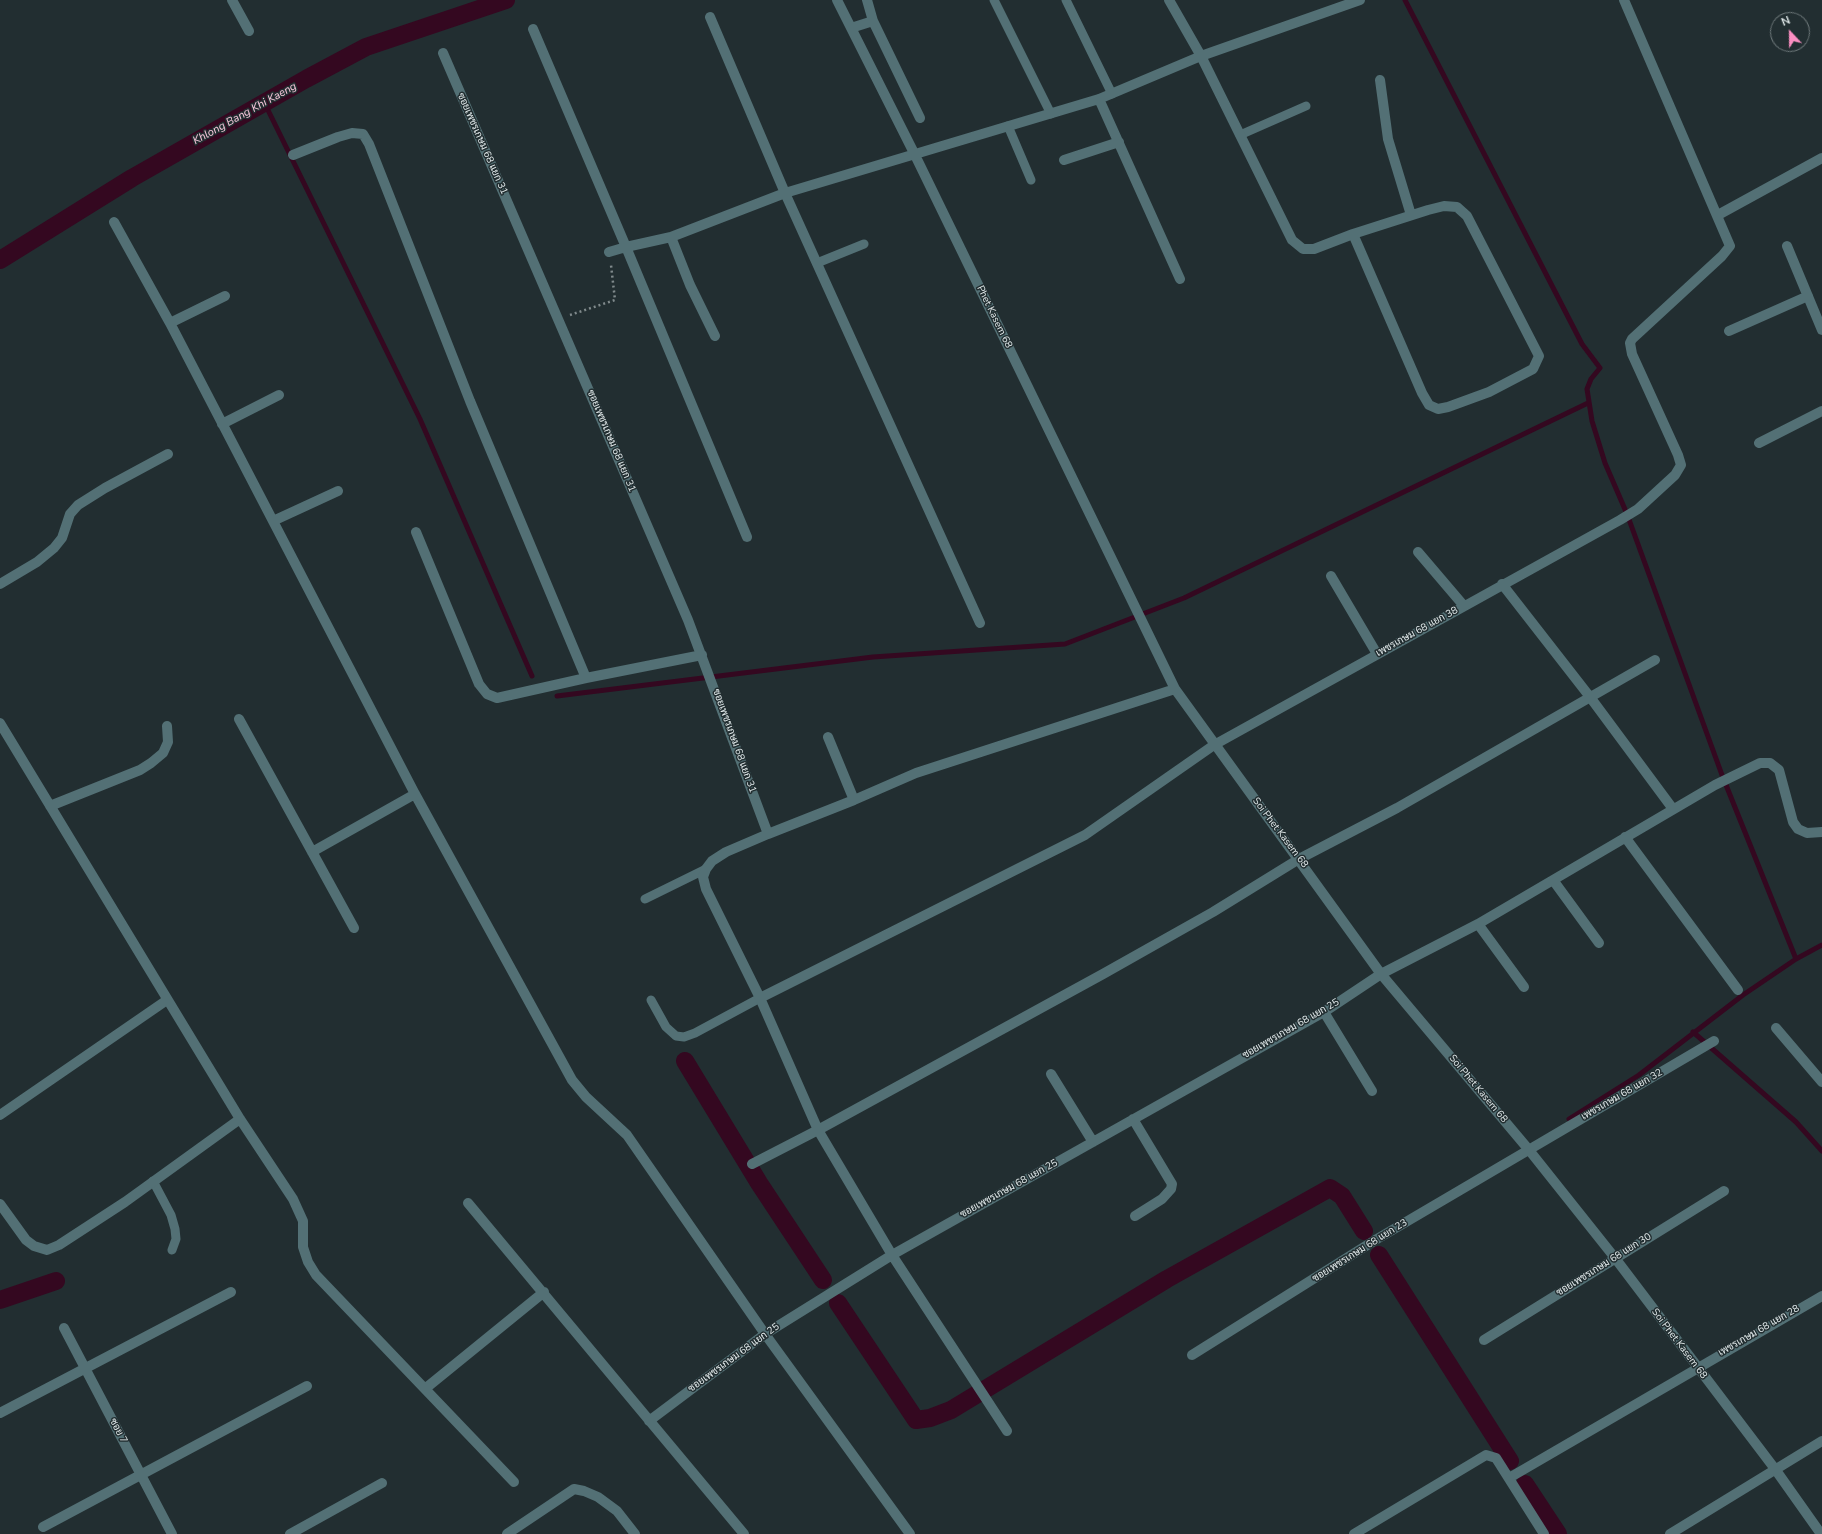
<!DOCTYPE html>
<html>
<head>
<meta charset="utf-8">
<style>
  body { margin:0 }
  #map { position:relative; width:1822px; height:1534px; overflow:hidden; background:#222e31; font-family:"Nunito Sans",sans-serif }
  canvas { display:block }
  .north { position:absolute; left:1770px; top:12px; width:40px; height:40px; box-sizing:border-box; background:#222e31; border:1px solid #707a7c; border-radius:50%; rotate:338deg; font-size:11px; font-weight:700; line-height:16px; text-align:center; color:#e4eced }
  .north::after { content:''; display:block; margin:auto; width:14px; height:18px; background:#fc8fc2; clip-path:polygon(50% 0,100% 100%,50% 72%,0 100%) }
</style>
</head>
<body>
<div id="map">
<canvas width="1822" height="1534"></canvas>
<div class="north">N</div>
</div>
<script>
const ctx = document.querySelector('canvas').getContext('2d');
ctx.lineJoin = 'round';
function shape(rows) {
  const path = new Path2D();
  for (const r of rows) {
    path.moveTo(r[0], r[1]);
    for (let i = 2; i < r.length; i += 2) path.lineTo(r[i], r[i + 1]);
  }
  return path;
}
function strokePath(path, color, width, dash) {
  ctx.strokeStyle = color;
  ctx.lineWidth = width;
  ctx.lineCap = dash ? 'butt' : 'round';
  ctx.setLineDash(dash || []);
  ctx.stroke(path);
}
function label(font, color, halo, rows, align = 'center') {
  ctx.font = font + ' "Nunito Sans",Sarabun,sans-serif';
  ctx.lineWidth = 3;
  ctx.setLineDash([]);
  ctx.textBaseline = 'middle';
  ctx.strokeStyle = halo;
  ctx.fillStyle = color;
  for (const [text, x, y, turn = 0] of rows) {
    ctx.save();
    ctx.translate(x, y);
    ctx.rotate((+turn || 0) * Math.PI / 180);
    ctx.textAlign = isNaN(turn) ? turn : align;
    if (halo) ctx.strokeText(text, 0, 0);
    ctx.fillText(text, 0, 0);
    ctx.restore();
  }
}
strokePath(shape([
  [1405,0,1582,344,1600,368,1591,379,1587,389,1592,421,1605,463,1627,514,1722,775,1796,959],
  [264,102,420,419,532,676],
  [557,696,873,657,1065,644,1184,598,1588,403],
  [1693,1032,1796,1122,1822,1151],
  [1569,1119,1639,1075,1743,995,1796,959,1822,945]
]), '#340820', 5);
strokePath(shape([
  [0,260,132,178,306,79,366,47,506,0],
  [685,1061,759,1183,823,1280],
  [1379,1255,1510,1461],
  [0,1300,56,1281],
  [838,1303,916,1420,930,1418,951,1410,1167,1279,1330,1188,1342,1196,1364,1231],
  [1525,1484,1558,1534]
]), '#340820', 18);
strokePath(shape([
  [570,315,615,300,611,265]
]), '#808a8c', 2.5, [2, 3]);
strokePath(shape([
  [994,0,1051,114],
  [1066,0,1112,94],
  [1008,126,1031,180],
  [1240,135,1306,106],
  [817,263,864,244],
  [645,899,706,869],
  [651,1000,666,1027,676,1036,684,1037,695,1033,760,998],
  [153,1181,171,1215,175,1229,176,1239,172,1250]
]), '#537075', 9);
strokePath(shape([
  [232,0,249,31],
  [837,0,914,153,1175,689,1381,974,1529,1150,1615,1258,1775,1469,1821,1534],
  [867,0,873,21,920,118],
  [1169,0,1201,56,1292,240,1303,249,1314,249,1353,234,1428,210,1444,206,1457,207,1467,216,1539,356,1533,369,1489,392,1448,407,1438,409,1429,405,1422,393,1353,234],
  [710,17,785,193,980,623],
  [851,28,873,21],
  [533,29,626,247,747,537],
  [443,53,688,620,768,834],
  [1380,80,1388,139,1411,215],
  [1099,99,1180,279],
  [293,155,338,137,352,133,363,134,369,144,470,401,586,678],
  [1064,160,1119,142],
  [1718,215,1822,158],
  [114,222,170,323,415,794,572,1080,586,1097,627,1135,765,1334,910,1534],
  [671,237,690,285,715,336],
  [1787,246,1822,330],
  [609,252,626,247,671,237,785,193,1099,99,1201,56,1360,0],
  [170,323,225,296],
  [1729,331,1808,296],
  [222,424,279,395],
  [1759,443,1822,411],
  [273,521,338,491],
  [416,532,479,684,487,694,497,698,586,678,702,655],
  [1418,552,1464,606],
  [1331,576,1377,654],
  [0,584,37,562,54,548,62,538,70,514,78,505,105,488,168,454],
  [1502,584,1590,697,1673,809],
  [239,719,354,928],
  [0,723,240,1119,293,1199,303,1221,303,1247,308,1262,316,1275,514,1482],
  [828,737,854,800],
  [50,806,140,770,151,763,163,753,168,742,167,726],
  [1625,837,1738,990],
  [312,852,415,794],
  [1553,880,1599,943],
  [1478,924,1524,987],
  [760,998,706,889,703,877,706,869,712,861,726,852,768,834,854,800,916,773,1175,689],
  [1324,1012,1372,1091],
  [1776,1028,1822,1082],
  [1051,1074,1093,1142],
  [0,1115,167,1000],
  [1133,1119,1172,1184,1171,1189,1162,1199,1135,1216],
  [752,1164,818,1130,1103,974,1213,912,1299,859,1397,808,1655,660],
  [468,1203,744,1534],
  [0,1204,26,1240,34,1246,47,1250,59,1245,125,1202,240,1119],
  [64,1328,172,1534],
  [1484,1340,1724,1191],
  [1192,1355,1377,1239,1714,1041],
  [426,1388,544,1292],
  [0,1413,231,1292],
  [649,1421,765,1334,892,1255,1324,1012,1381,974,1478,924,1715,785,1760,763,1770,763,1779,770,1793,822,1798,829,1807,833,1822,832],
  [1007,1431,892,1255,818,1130,760,998,1085,835,1214,745,1620,520,1638,509,1675,475,1681,465,1678,455,1632,354,1630,343,1632,339,1722,256,1730,246,1624,0],
  [1509,1478,1822,1296],
  [43,1527,307,1386],
  [290,1534,382,1483],
  [507,1534,574,1489,584,1491,598,1497,617,1511,635,1534],
  [1354,1534,1486,1455,1496,1458,1544,1534],
  [1670,1534,1822,1441]
]), '#537075', 10);
label('10px', '#e4eced', '#222e31', [
  ["ซอยเพชรเกษม 68 แยก 31",482,144,66],
  ["Phet Kasem 68",994,317,64],
  ["ซอยเพชรเกษม 68 แยก 31",611,441,67],
  ["เพชรเกษม 68 แยก 38",1417,632,-29],
  ["ซอยเพชรเกษม 68 แยก 31",734,741,70],
  ["Soi Phet Kasem 68",1280,833,53],
  ["ซอยเพชรเกษม 68 แยก 25",1291,1029,-30],
  ["Soi Phet Kasem 68",1478,1089,50],
  ["เพชรเกษม 68 แยก 32",1622,1095,-30],
  ["ซอยเพชรเกษม 68 แยก 25",1009,1189,-29],
  ["ซอยเพชรเกษม 68 แยก 23",1360,1251,-32],
  ["ซอยเพชรเกษม 68 แยก 30",1604,1265,-32],
  ["เพชรเกษม 68 แยก 28",1759,1331,-30],
  ["Soi Phet Kasem 68",1679,1344,53],
  ["ซอยเพชรเกษม 68 แยก 25",734,1358,-36],
  ["ซอย 7",118,1431,62]
]);
label('italic 11px', '#fccadf', '#222e31', [
  ["Khlong Bang Khi Kaeng",245,114,-29]
]);
</script>
</body>
</html>
